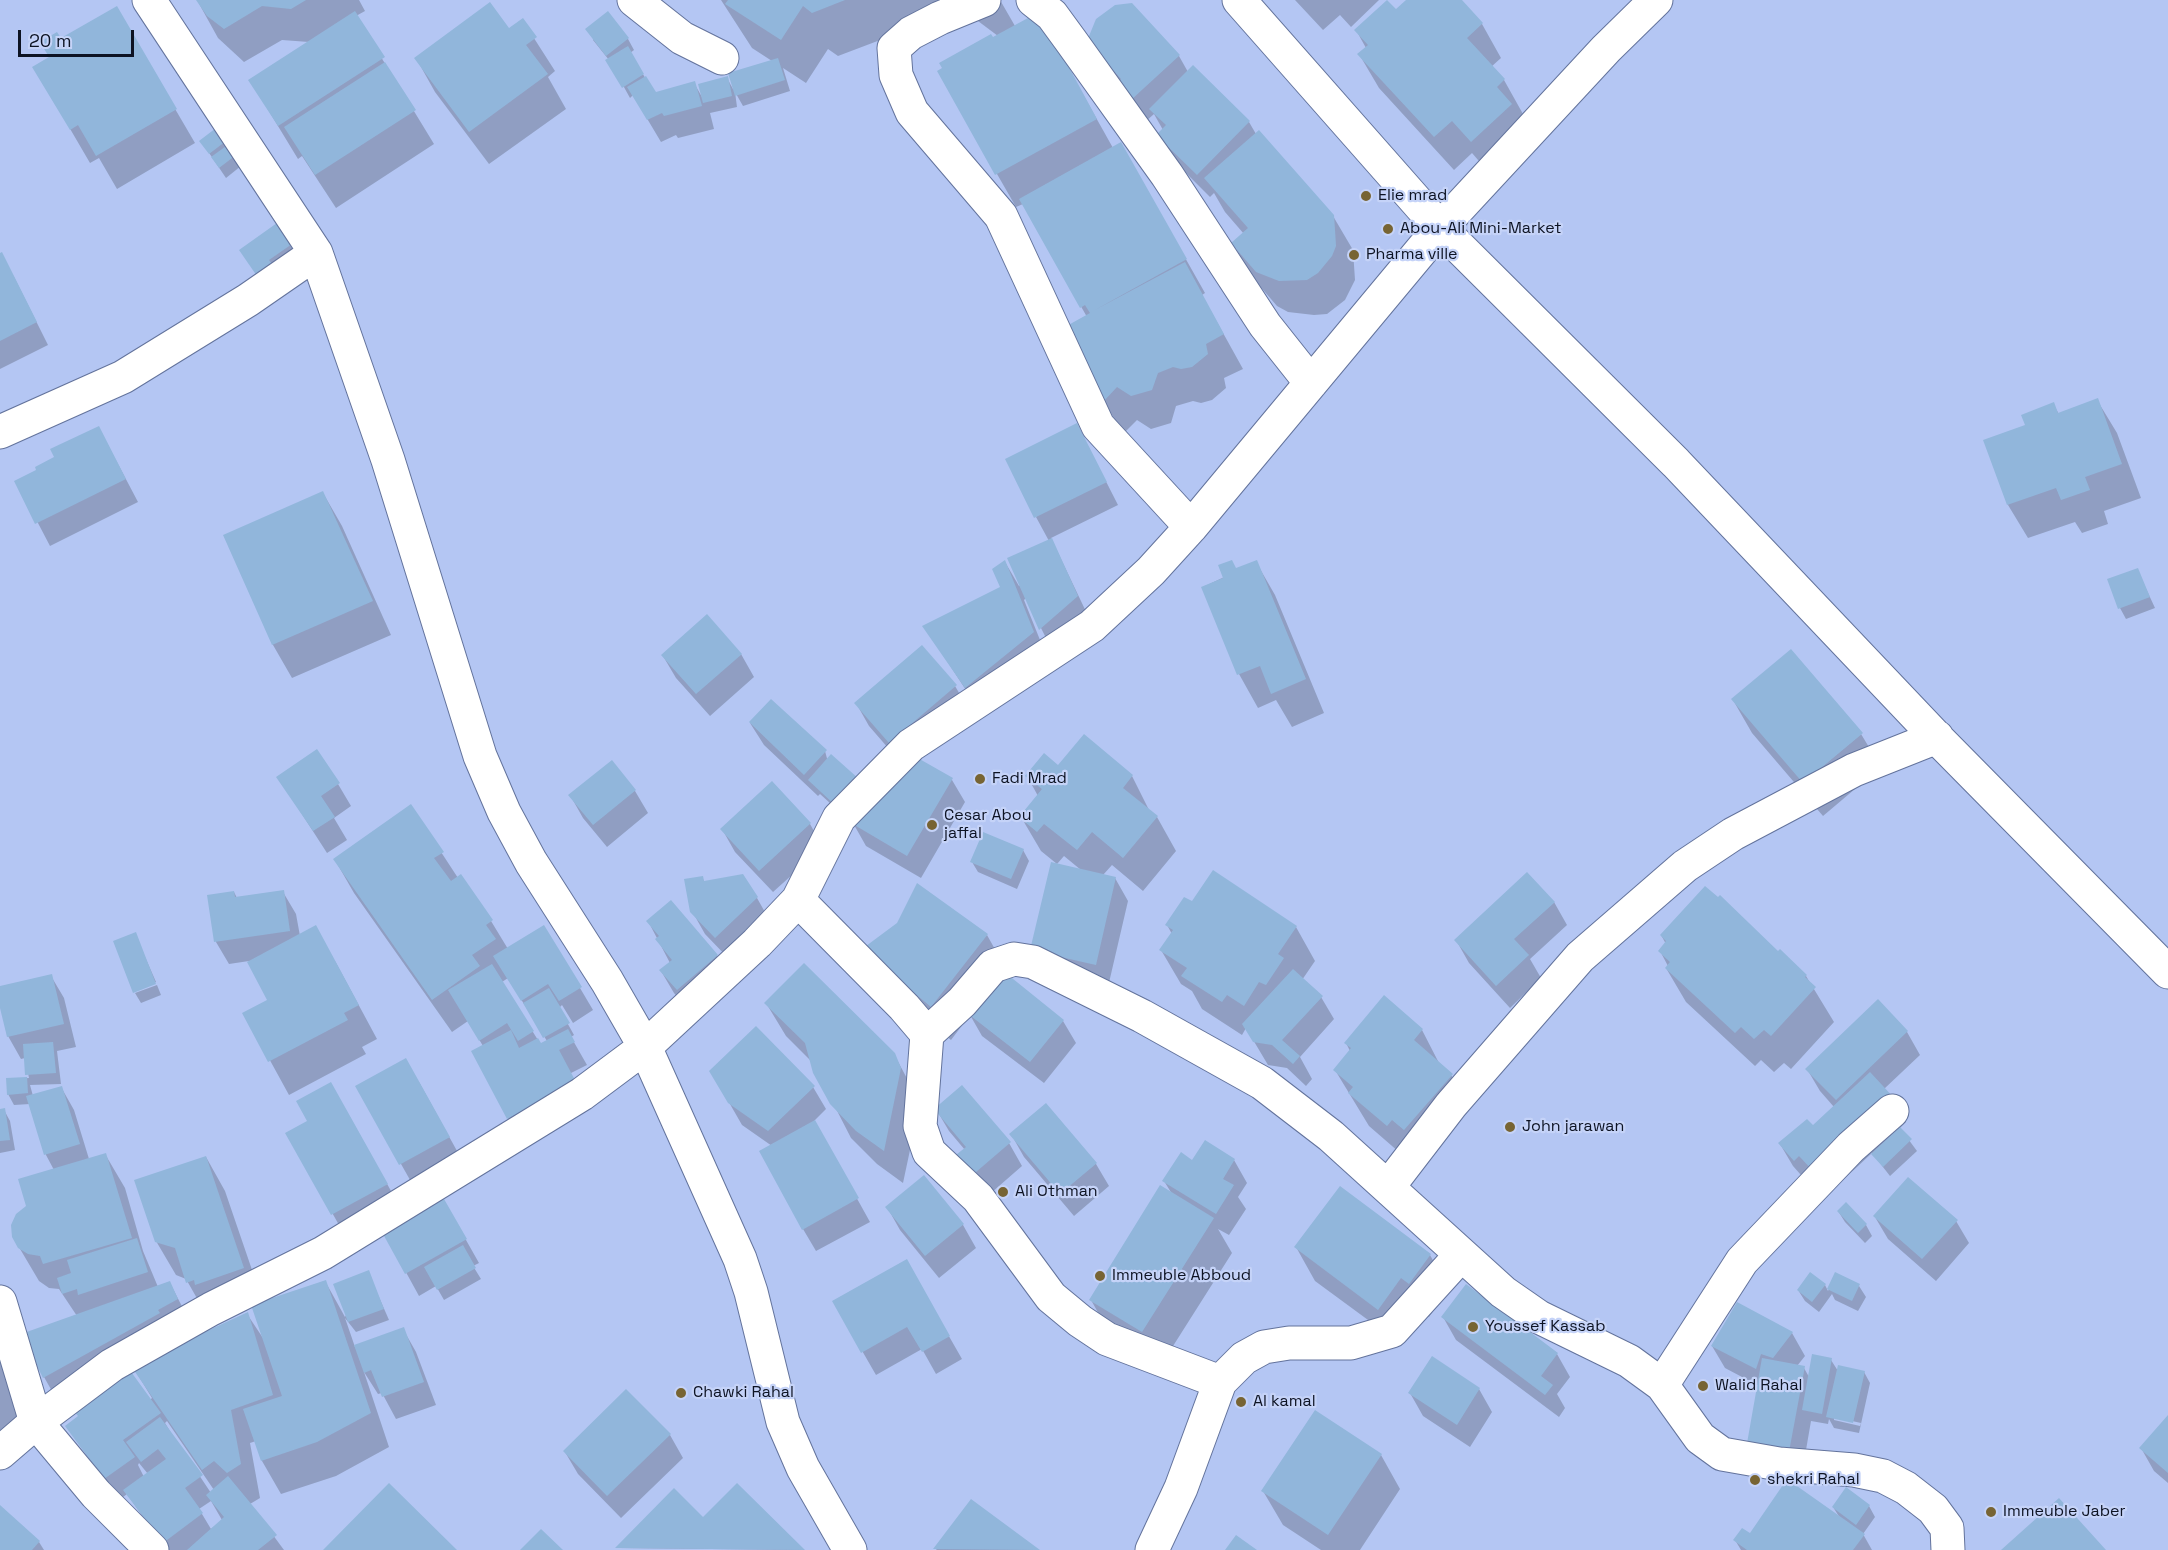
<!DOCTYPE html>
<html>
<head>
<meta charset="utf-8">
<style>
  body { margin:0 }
  #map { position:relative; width:2168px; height:1550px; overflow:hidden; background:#b4c6f3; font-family:"Space Grotesk",sans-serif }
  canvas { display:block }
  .scale { position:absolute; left:18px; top:30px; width:116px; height:27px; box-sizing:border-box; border:3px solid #0d1323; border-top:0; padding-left:8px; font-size:18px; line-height:21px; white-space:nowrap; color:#0d1323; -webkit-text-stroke:4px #c5d3f8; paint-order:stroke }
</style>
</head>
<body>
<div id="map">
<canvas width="2168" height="1550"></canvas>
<div class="scale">20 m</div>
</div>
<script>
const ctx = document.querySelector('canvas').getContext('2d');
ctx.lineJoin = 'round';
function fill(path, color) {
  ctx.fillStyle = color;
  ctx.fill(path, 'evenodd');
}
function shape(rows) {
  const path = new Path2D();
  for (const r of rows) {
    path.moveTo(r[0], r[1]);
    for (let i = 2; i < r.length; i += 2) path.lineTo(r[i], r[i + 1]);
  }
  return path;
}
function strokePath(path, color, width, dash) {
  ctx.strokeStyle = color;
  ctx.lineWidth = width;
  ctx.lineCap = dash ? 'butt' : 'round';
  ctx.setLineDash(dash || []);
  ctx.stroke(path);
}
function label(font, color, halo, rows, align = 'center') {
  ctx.font = font + ' "Space Grotesk",sans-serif';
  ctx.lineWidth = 4.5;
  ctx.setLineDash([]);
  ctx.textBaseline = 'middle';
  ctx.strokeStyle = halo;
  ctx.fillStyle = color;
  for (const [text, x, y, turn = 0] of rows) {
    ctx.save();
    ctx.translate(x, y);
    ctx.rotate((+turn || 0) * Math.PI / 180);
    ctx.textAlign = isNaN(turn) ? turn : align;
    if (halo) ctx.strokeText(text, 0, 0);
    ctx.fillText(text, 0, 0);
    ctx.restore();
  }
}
fill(shape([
  [197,0,359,0,365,11,356,16,434,144,336,208,302,156,298,159,250,80,309,42,282,40,244,62,218,38],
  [721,0,1000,0,1015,26,1057,48,1113,148,1140,178,1205,293,1202,295,1243,369,1224,378,1226,388,1212,400,1201,403,1193,401,1176,406,1171,423,1151,429,1137,420,1123,434,1104,401,1087,317,1023,204,1016,207,997,174,993,39,998,36,962,9,838,56,828,49,806,83,783,68,790,91,743,106,735,92,737,107,710,113,714,129,678,138,676,135,661,142,633,95,630,98,609,60,593,40,608,13,628,39,634,50,630,53,655,94,694,83,702,97,727,78,733,89,772,61,752,48],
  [1295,0,1379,0,1351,27,1340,15,1323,30],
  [1409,0,1460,0,1482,24,1501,58,1491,67,1504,80,1523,114,1519,118,1530,138,1491,175,1472,153,1454,170,1379,88,1359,54,1366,48,1356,30,1396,11],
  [1132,5,1179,56,1188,72,1249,122,1256,134,1333,216,1353,250,1355,280,1345,300,1327,314,1314,315,1288,312,1277,306,1252,277,1233,243,1244,234,1225,212,1214,193,1210,197,1171,158,1158,136,1163,130,1154,114,1145,122,1102,64],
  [116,8,195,143,117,189,99,158,90,163,34,67,51,57,61,40],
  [523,21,555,71,548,77,566,109,489,164,435,92,416,58,509,30],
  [216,130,241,166,226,178,201,141],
  [277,225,297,256,275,271,247,261],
  [0,255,14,277,48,345,0,369],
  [2097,400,2117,433,2141,498,2104,511,2108,524,2082,533,2075,522,2028,538,2008,505,2027,426,2053,404,2059,414],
  [99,428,138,502,50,546,16,481,38,471],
  [1089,448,1118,505,1051,538,1090,620,1053,652,1026,598,1024,600,1046,655,979,710,924,626,1002,588,1005,562,1019,586,1021,585,1049,541,1036,517],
  [323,493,342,526,391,635,292,678,273,645,225,535],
  [1256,562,1275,595,1324,713,1292,727,1276,700,1258,708,1239,674,1203,587],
  [2137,569,2155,608,2126,619,2120,608],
  [741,654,754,677,710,716,676,678,663,656],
  [955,686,968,708,902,764,869,726,856,703],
  [1733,700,1861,734,1881,767,1823,816,1752,733],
  [750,723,825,751,842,814,820,794,818,796,764,745],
  [1084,737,1132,776,1150,812,1157,817,1176,851,1143,891,1112,865,1103,875,1115,878,1128,901,1108,987,1045,973,1081,870,1064,856,1057,864,1041,851,1021,817,1038,796,1027,776,1058,767],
  [916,759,952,780,965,802,921,878,866,846,853,823],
  [612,762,635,791,648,813,607,847,583,818,570,795],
  [278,777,338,784,351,806,334,818,347,840,327,853],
  [772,783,810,824,823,847,773,892,735,852,722,829],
  [411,806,458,878,491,921,508,949,580,988,593,1010,573,1023,562,1005,559,1008,574,1035,571,1037,587,1065,571,1073,521,1140,508,1118,483,1046,468,1021,452,1032,354,893,335,860],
  [508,978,535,1022,547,1041,541,1045,502,982],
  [1023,850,1029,861,1017,889,978,872,972,862],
  [702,877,705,883,757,898,770,921,729,959,705,934,692,911],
  [234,892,237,898,283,892,296,914,300,936,335,961,377,1039,362,1047,366,1054,289,1095,244,1013,269,1000,249,961,229,964,216,942,208,896],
  [1718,899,1806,976,1834,1022,1791,1069,1784,1063,1774,1072,1761,1060,1755,1066,1686,1002,1666,968,1668,966,1660,951,1666,944,1661,935],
  [671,902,717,956,730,978,690,1012,674,993,661,971,670,963,648,921],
  [1554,902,1567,925,1530,959,1541,978,1510,1008,1469,963,1456,940],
  [1192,903,1296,927,1315,961,1302,980,1321,997,1334,1019,1300,1057,1312,1079,1306,1086,1287,1068,1268,1065,1246,1028,1242,1035,1202,1009,1192,991,1181,984,1161,950,1172,934,1167,925],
  [135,934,156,982,134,991],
  [987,935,1006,969,1003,973,1063,1021,1076,1043,1044,1083,982,1036,970,1015,951,1040,883,983],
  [51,976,64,998,76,1047,57,1051,61,1084,30,1085,33,1096,61,1087,74,1110,89,1159,105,1154,125,1188,143,1251,158,1287,170,1283,190,1322,57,1400,44,1377,77,1316,59,1289,49,1288,39,1281,13,1237,28,1206,54,1170,46,1155,30,1104,14,1105,8,1094,7,1079,29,1078,25,1058,21,1059,8,1036,0,1001,0,988],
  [157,985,161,995,141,1003,135,993],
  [1385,997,1422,1030,1440,1065,1451,1075,1471,1108,1424,1163,1407,1159,1369,1126,1335,1070,1350,1051,1346,1043],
  [1878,1002,1907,1032,1920,1055,1884,1089,1906,1122,1900,1128,1917,1151,1890,1176,1872,1153,1828,1194,1808,1183,1793,1166,1780,1144,1813,1127,1834,1107,1820,1091,1807,1069],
  [766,1003,894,1054,920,1103,903,1183,877,1164,851,1138,812,1062,786,1036],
  [711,1071,813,1087,826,1109,814,1121,870,1222,816,1251,803,1229,772,1146,742,1125],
  [419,1082,462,1160,414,1187,357,1086],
  [936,1109,1009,1143,1022,1166,983,1200,965,1150,949,1131],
  [4,1110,10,1121,15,1150,0,1153,0,1111],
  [350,1117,406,1218,352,1248,287,1133],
  [1011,1134,1096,1164,1109,1186,1074,1216,1024,1157],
  [206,1157,225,1191,263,1302,325,1281,345,1317,368,1272,389,1320,356,1332,345,1318,355,1347,403,1329,416,1352,436,1405,396,1419,382,1393,378,1394,364,1372,389,1447,336,1476,281,1494,262,1461,256,1441,250,1443,260,1498,250,1504,284,1550,166,1550,127,1494,118,1501,67,1426,150,1400,152,1398,133,1367,247,1314,265,1341,253,1306,207,1316,186,1279,176,1275,156,1241],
  [167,1421,214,1490,211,1493,173,1436,165,1423],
  [139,1463,148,1474,144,1477,138,1465],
  [211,1501,222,1520,211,1529,199,1509],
  [1234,1160,1247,1183,1238,1197,1246,1209,1229,1235,1218,1229,1232,1253,1161,1365,1110,1334,1091,1300,1172,1194,1164,1181,1193,1162],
  [924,1177,963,1225,976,1248,939,1278,900,1230,887,1207],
  [444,1201,479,1263,473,1266,481,1279,444,1300,436,1286,419,1296,385,1234],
  [1838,1211,1866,1225,1872,1236,1865,1243,1845,1222],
  [1875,1217,1956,1221,1969,1243,1936,1281,1888,1239],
  [1296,1247,1430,1255,1449,1289,1429,1317,1421,1311,1398,1342,1315,1281],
  [906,1261,962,1359,936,1374,922,1349,876,1375,834,1302],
  [1836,1274,1859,1286,1866,1297,1858,1311,1835,1300,1832,1294,1819,1312,1805,1301,1798,1290,1825,1285,1828,1291],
  [1738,1304,1792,1333,1805,1356,1797,1366,1804,1368,1809,1377,1831,1360,1838,1371,1864,1372,1870,1383,1859,1433,1834,1428,1829,1419,1828,1424,1811,1421,1801,1479,1759,1386,1725,1368,1712,1346],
  [1834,1417,1861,1423,1860,1426,1834,1420],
  [1443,1317,1557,1354,1570,1377,1557,1394,1565,1408,1559,1417,1456,1340],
  [0,1335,21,1424,0,1445],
  [1432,1358,1479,1389,1492,1412,1470,1447,1423,1416,1410,1393],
  [2168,1417,2168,1483,2154,1471,2141,1448],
  [670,1435,683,1458,621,1518,578,1474,565,1452],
  [1381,1455,1400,1489,1360,1550,1321,1550,1283,1525,1263,1491],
  [737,1485,803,1550,617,1548,674,1491,703,1519],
  [1846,1489,1869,1506,1875,1517,1863,1534,1872,1550,1741,1550,1735,1540,1840,1518,1833,1507],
  [972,1501,1038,1550,936,1550],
  [0,1507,39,1542,44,1550,0,1550]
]), '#0003');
fill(shape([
  [196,0,306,0,291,9,262,6,224,29,207,16],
  [728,0,845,0,812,13,803,6,781,40,725,4],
  [1387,0,1396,9,1406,0,1462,0,1483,23,1467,38,1505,79,1497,87,1512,104,1471,142,1452,121,1434,137,1357,54,1368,45,1354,30],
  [490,2,509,28,523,18,537,37,526,45,548,74,469,132,414,58],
  [1132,3,1180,55,1131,100,1117,85,1121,79,1087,41,1096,19,1115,5],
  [117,6,177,109,96,156,78,125,70,130,32,67,49,57,40,42,57,32,61,38],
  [355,11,385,57,278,126,248,80],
  [608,11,629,38,606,56,585,29],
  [1039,12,1097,119,995,175,937,71,942,68,939,63,991,34,993,37],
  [628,46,644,74,622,88,605,60],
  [778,58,785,80,735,96,728,73],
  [385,62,416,110,315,175,284,127],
  [1193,65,1250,121,1197,175,1156,135,1166,125,1149,109],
  [646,76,656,92,695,81,702,106,664,116,662,113,647,120,627,87],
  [728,76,732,96,703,103,698,84],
  [216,128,226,141,209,154,199,141],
  [1259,130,1334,215,1336,246,1332,256,1318,273,1307,280,1279,281,1256,272,1231,243,1248,228,1204,178],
  [1121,142,1187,259,1093,311,1185,262,1224,334,1206,344,1208,354,1192,367,1181,369,1173,367,1158,373,1152,390,1131,396,1117,387,1103,402,1063,328,1090,313,1085,305,1080,308,1019,199],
  [229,144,236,155,219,168,211,157],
  [277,223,292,244,269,260,275,268,259,279,239,250],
  [2,252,37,322,0,341,0,253],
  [2098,398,2122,464,2085,477,2090,490,2061,500,2056,488,2007,505,1983,440,2025,425,2021,415,2054,402,2058,413],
  [1077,423,1107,482,1034,518,1005,459],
  [99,426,126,479,35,524,14,481,36,470,35,467,54,457,50,449],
  [323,491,373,601,272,645,223,535],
  [1052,538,1078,596,1039,630,1007,558],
  [1005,560,1034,632,965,688,922,626,1000,587,992,569],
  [1232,560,1236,568,1257,560,1306,679,1271,694,1260,666,1237,675,1201,587,1223,578,1218,565],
  [2138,568,2150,597,2118,609,2107,579],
  [707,614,742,654,696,694,661,655],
  [922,645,957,685,889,743,854,703],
  [1791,649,1863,733,1803,783,1731,699],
  [771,699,827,750,804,775,749,722],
  [1084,734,1133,775,1123,788,1158,816,1123,858,1092,832,1077,850,1044,824,1037,832,1019,817,1042,789,1025,776,1044,753,1058,765],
  [317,749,340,783,321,796,335,817,313,831,276,777],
  [831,754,859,779,835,805,808,780],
  [916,757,953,778,907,856,851,823],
  [612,760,636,790,593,825,568,795],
  [772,781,811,823,759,871,720,829],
  [411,804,444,852,434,858,451,881,461,874,493,920,486,925,496,939,472,955,480,966,432,1000,333,859],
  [983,832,1024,849,1011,879,970,862],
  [1051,862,1116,877,1096,965,1030,950],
  [1213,870,1297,926,1278,954,1284,958,1266,985,1259,982,1244,1006,1227,995,1222,1002,1181,976,1187,968,1159,950,1173,930,1165,925,1184,897,1192,901],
  [1527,872,1555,902,1514,939,1529,955,1496,986,1454,940],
  [743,874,758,897,715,938,690,912,684,879,703,876,704,881],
  [917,883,988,934,931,1007,862,949,897,923],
  [1705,886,1718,897,1720,895,1778,951,1780,949,1807,975,1805,977,1816,987,1771,1036,1764,1030,1754,1039,1741,1027,1735,1033,1665,968,1670,962,1658,951,1666,941,1660,935],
  [284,890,290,931,214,942,207,895,234,891,235,897],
  [671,900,718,955,677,990,659,970,672,960,655,939,659,936,646,921],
  [316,925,359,1005,344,1013,348,1020,268,1062,242,1013,267,1000,247,962],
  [544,925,582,987,559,1001,548,984,521,1001,493,956],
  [136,932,156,984,133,993,113,941],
  [804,963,895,1053,901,1068,884,1151,856,1131,830,1104,813,1073,805,1043,764,1003],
  [492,964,534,1031,518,1041,507,1023,479,1041,448,990],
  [1293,969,1323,996,1282,1040,1300,1056,1293,1064,1272,1045,1253,1042,1242,1024],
  [1002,970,1064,1020,1030,1062,967,1013],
  [52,974,64,1024,7,1037,0,1008,0,986],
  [549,988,570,1023,543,1038,523,1003],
  [1384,995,1423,1029,1414,1040,1453,1074,1404,1130,1392,1120,1387,1126,1348,1093,1353,1087,1333,1070,1351,1048,1344,1043],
  [1878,999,1908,1031,1836,1100,1805,1069],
  [756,1026,815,1086,768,1131,728,1103,709,1071],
  [568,1029,575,1042,559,1050,576,1082,507,1119,471,1051,511,1030,519,1048,538,1038,541,1043],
  [53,1042,56,1073,25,1075,23,1044],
  [406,1058,450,1137,399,1165,355,1086],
  [1870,1072,1895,1099,1814,1172,1799,1156,1794,1161,1778,1143,1807,1119,1813,1125],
  [27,1077,28,1093,7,1095,6,1078],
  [331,1082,388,1184,331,1215,285,1133,307,1121,296,1101],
  [962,1085,1011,1142,969,1178,952,1158,966,1147,934,1109],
  [62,1086,80,1144,44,1155,26,1096],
  [1046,1103,1097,1163,1060,1194,1009,1134],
  [5,1108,10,1140,0,1141,0,1109],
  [815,1120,859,1198,802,1230,759,1151],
  [1900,1127,1912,1139,1883,1167,1871,1154],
  [1205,1140,1235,1159,1223,1179,1234,1185,1216,1214,1162,1181,1181,1152,1192,1160],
  [106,1153,132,1238,43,1264,40,1256,28,1254,18,1248,12,1237,11,1225,16,1214,26,1206,18,1179],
  [206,1156,244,1268,195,1285,194,1280,186,1283,175,1248,155,1242,134,1180],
  [924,1175,964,1224,925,1256,885,1207],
  [1908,1177,1958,1220,1922,1259,1873,1216],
  [1160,1185,1214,1218,1142,1332,1089,1300],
  [1340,1186,1431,1254,1409,1284,1401,1278,1378,1310,1294,1247],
  [444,1199,467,1239,405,1274,383,1234],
  [1846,1202,1867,1224,1858,1233,1837,1211],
  [137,1238,148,1272,78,1295,77,1289,62,1294,57,1278,71,1273,67,1260],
  [463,1245,476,1268,437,1290,424,1267],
  [907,1259,950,1336,922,1352,907,1327,861,1353,832,1301],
  [369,1270,384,1309,348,1322,333,1284],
  [1810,1272,1826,1284,1812,1302,1797,1290],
  [1835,1272,1860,1284,1852,1301,1827,1289],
  [326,1280,371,1413,317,1442,261,1461,243,1409,282,1396,251,1305],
  [170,1281,178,1299,158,1310,160,1313,43,1378,21,1334],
  [1466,1284,1558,1353,1541,1376,1553,1385,1545,1395,1441,1317],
  [1737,1302,1793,1332,1773,1358,1761,1354,1756,1369,1711,1346],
  [248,1312,273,1395,231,1410,241,1464,227,1473,214,1461,202,1470,131,1366],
  [404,1327,424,1382,382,1397,371,1370,364,1373,354,1345],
  [1812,1354,1832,1358,1822,1414,1802,1410],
  [1432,1356,1480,1388,1457,1425,1408,1393],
  [1762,1358,1805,1366,1788,1457,1746,1449],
  [1838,1365,1865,1371,1853,1423,1826,1417],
  [129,1369,161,1413,123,1440,135,1457,104,1479,65,1426,78,1416,73,1410],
  [626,1389,671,1434,607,1496,563,1451],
  [1315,1410,1382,1454,1328,1535,1261,1491],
  [2168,1415,2168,1473,2139,1448],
  [160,1417,203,1475,185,1488,203,1513,163,1543,123,1490,166,1459,158,1449,141,1462,126,1442],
  [228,1476,277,1535,258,1550,187,1550,224,1517,206,1495],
  [1787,1479,1865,1534,1853,1550,1747,1550,1733,1540,1742,1528,1750,1533],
  [389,1483,457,1550,323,1550],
  [737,1483,805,1550,615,1548,674,1488,703,1517],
  [1846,1487,1870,1505,1856,1525,1832,1507],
  [2059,1498,2106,1550,2001,1550],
  [971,1499,1040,1550,933,1549],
  [0,1505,40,1541,32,1550,0,1550],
  [541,1529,563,1550,520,1550],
  [1236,1535,1257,1550,1225,1550]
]), '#91b6db');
const street = shape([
  [149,0,316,253,388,460,480,756,504,812,531,862,607,981,645,1047,740,1259,751,1292,783,1422,803,1468,850,1550],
  [634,0,682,38,722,58],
  [984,0,940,18,911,33,894,48,896,75,912,112,1001,216,1098,426,1191,527],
  [1033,0,1052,15,1071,41,1167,175,1265,325,1311,383],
  [1239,0,1440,228,1676,463,1941,742,2168,972],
  [0,432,123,377,248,300,316,253],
  [798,900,904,1007,927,1034,920,1126,929,1152,978,1198,1051,1297,1080,1321,1107,1339,1220,1382,1244,1358,1264,1347,1289,1343,1351,1343,1392,1331,1461,1255],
  [927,1034,962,1002,993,966,1014,959,1033,962,1142,1016,1262,1083,1331,1136,1503,1292,1539,1317,1629,1361,1662,1385,1700,1438,1722,1454,1779,1464,1854,1470,1883,1476,1906,1488,1933,1509,1947,1528,1948,1550],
  [1388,1187,1451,1105,1580,957,1685,866,1733,834,1854,770,1937,737],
  [0,1302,36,1422,96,1494,152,1550],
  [1662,1385,1742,1261,1851,1147,1892,1111],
  [0,1453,36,1422,112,1365,211,1309,323,1253,582,1094,645,1047,757,943,798,900,839,818,911,745,1092,626,1151,571,1191,527,1440,228,1606,49,1656,0],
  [1152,1550,1181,1488,1220,1382]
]);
strokePath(street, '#63739c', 35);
strokePath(street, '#fff', 33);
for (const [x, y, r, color] of [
  [1366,196,6,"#776433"],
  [1388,229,6,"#776433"],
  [1354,255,6,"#776433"],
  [980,779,6,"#776433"],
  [932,825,6,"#776433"],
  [1510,1127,6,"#776433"],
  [1003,1192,6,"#776433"],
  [1100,1276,6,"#776433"],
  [1473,1327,6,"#776433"],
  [1703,1386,6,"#776433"],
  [681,1393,6,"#776433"],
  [1241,1402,6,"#776433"],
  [1755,1480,6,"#776433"],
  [1991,1512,6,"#776433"]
]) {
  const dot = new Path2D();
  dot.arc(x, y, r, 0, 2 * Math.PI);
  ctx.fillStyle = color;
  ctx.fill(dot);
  strokePath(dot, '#c5d3f8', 2);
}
label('16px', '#0d1323', '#c5d3f8', [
  ["Elie mrad",1378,196],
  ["Abou-Ali Mini-Market",1400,229],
  ["Pharma ville",1366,255],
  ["Fadi Mrad",992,779],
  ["Cesar Abou",944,816],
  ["jaffal",944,834],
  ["John jarawan",1522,1127],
  ["Ali Othman",1015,1192],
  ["Immeuble Abboud",1112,1276],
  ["Youssef Kassab",1485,1327],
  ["Walid Rahal",1715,1386],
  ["Chawki Rahal",693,1393],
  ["Al kamal",1253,1402],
  ["shekri Rahal",1767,1480],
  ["Immeuble Jaber",2003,1512]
], 'left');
</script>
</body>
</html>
